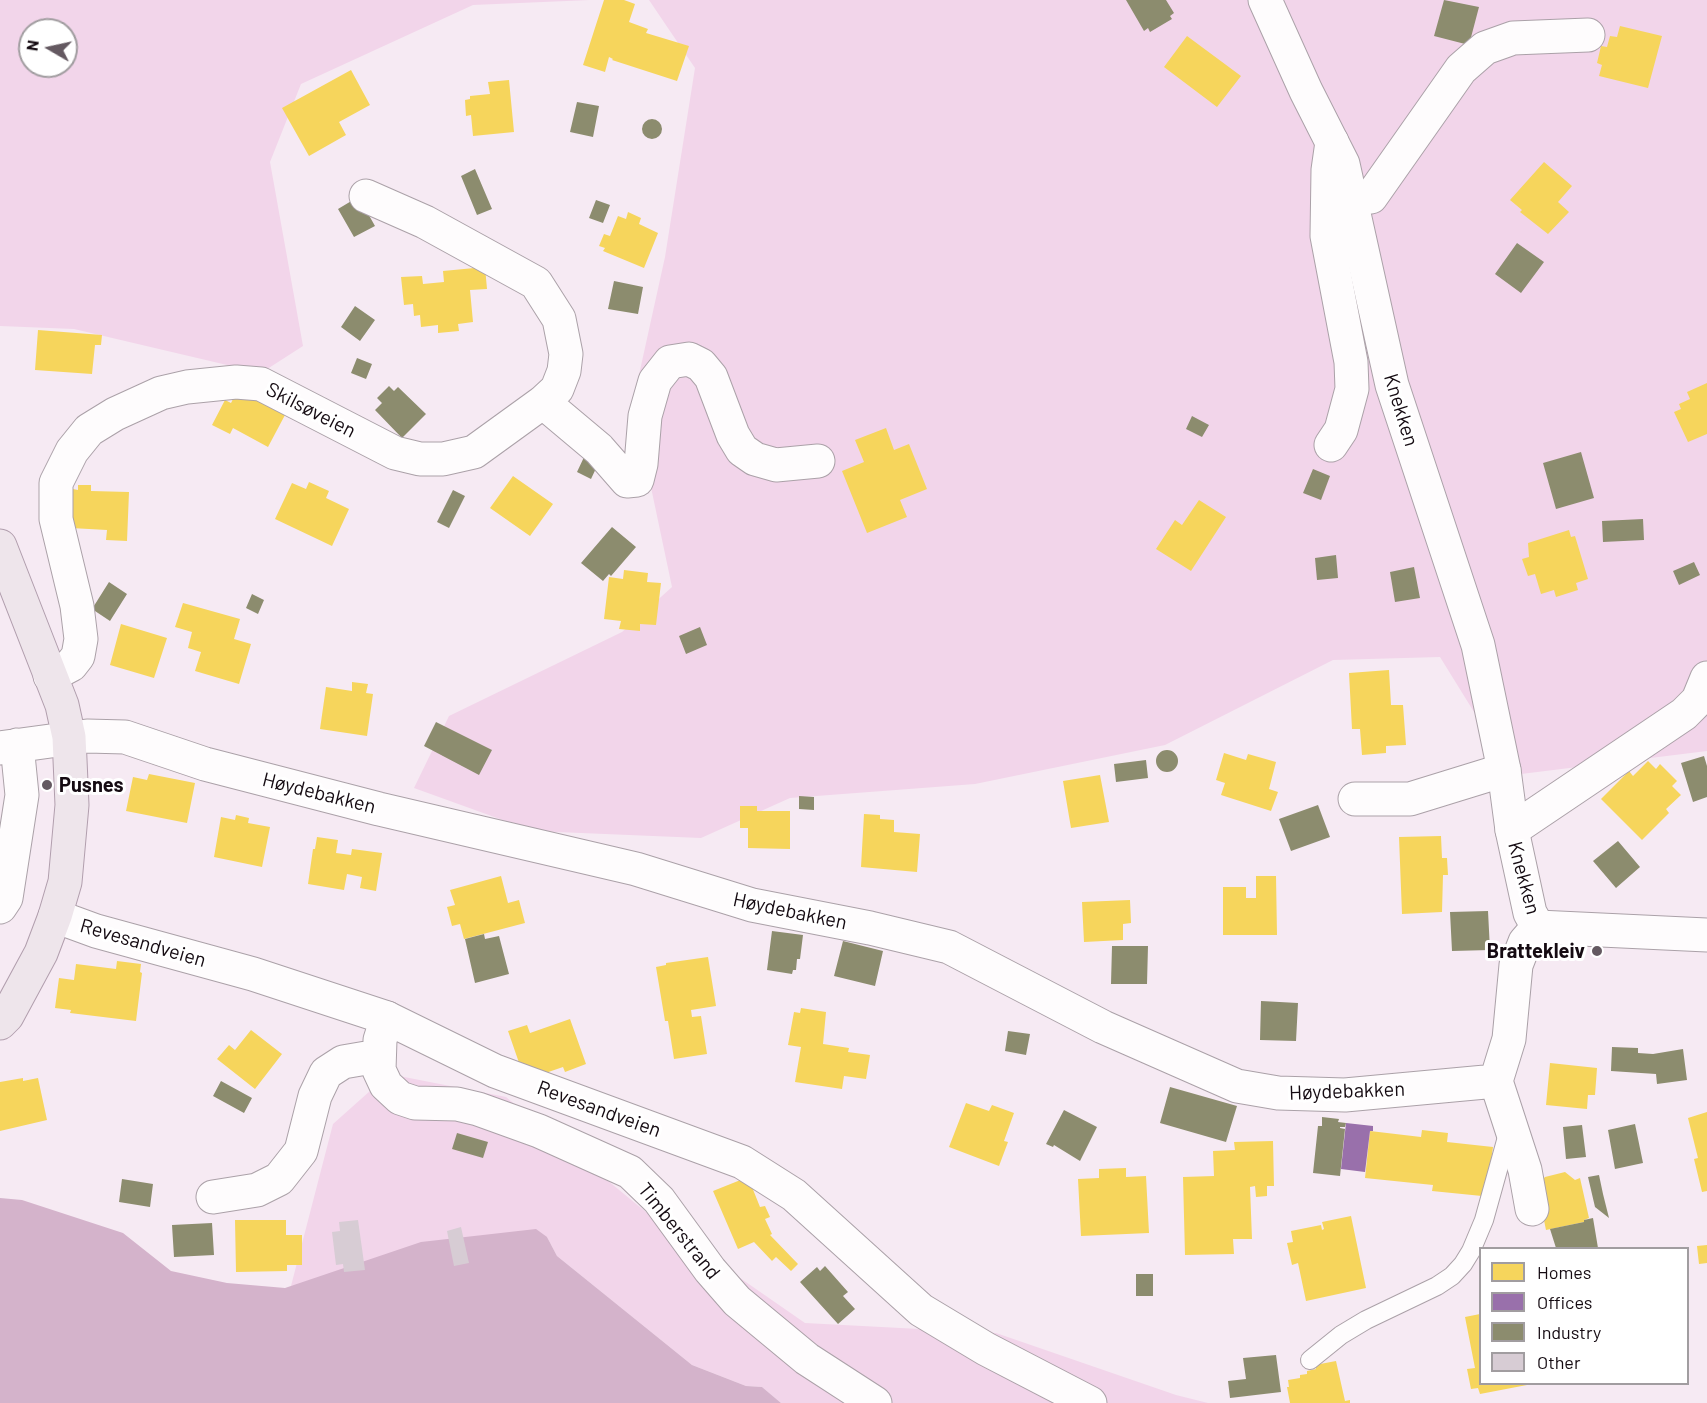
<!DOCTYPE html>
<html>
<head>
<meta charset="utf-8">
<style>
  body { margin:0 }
  #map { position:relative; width:1707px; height:1403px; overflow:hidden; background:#f6eaf3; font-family:Barlow,sans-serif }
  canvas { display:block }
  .legend { position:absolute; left:1479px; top:1247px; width:210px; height:138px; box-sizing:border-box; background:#fff; border:2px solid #a19da0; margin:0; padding:8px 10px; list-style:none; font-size:18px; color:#150b12 }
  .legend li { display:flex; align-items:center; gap:12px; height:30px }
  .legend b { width:30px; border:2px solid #a19da0 }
  .north { position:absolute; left:18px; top:18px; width:60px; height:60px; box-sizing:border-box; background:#fff; border:2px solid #a19da0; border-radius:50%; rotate:279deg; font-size:16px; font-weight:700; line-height:24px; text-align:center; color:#150b12 }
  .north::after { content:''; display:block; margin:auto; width:21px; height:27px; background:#645961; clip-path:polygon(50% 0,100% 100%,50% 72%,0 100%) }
</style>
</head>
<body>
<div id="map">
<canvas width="1707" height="1403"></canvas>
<ul class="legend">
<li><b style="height:16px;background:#f6d55c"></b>Homes</li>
<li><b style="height:16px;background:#9970ab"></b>Offices</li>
<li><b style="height:16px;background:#8c8c6e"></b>Industry</li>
<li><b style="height:16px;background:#d7ccd4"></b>Other</li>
</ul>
<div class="north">N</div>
</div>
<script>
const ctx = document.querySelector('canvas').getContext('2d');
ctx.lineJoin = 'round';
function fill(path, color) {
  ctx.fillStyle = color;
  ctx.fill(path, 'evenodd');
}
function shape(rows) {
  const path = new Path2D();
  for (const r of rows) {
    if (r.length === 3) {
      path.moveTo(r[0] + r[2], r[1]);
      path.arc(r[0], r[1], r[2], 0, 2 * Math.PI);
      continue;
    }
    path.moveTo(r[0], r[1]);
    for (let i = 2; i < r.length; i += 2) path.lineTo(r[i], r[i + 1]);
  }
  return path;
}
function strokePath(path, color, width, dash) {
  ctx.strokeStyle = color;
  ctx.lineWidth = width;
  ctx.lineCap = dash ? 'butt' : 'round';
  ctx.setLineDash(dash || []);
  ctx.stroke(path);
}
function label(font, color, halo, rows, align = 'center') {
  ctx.font = font + ' Barlow,sans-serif';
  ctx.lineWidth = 6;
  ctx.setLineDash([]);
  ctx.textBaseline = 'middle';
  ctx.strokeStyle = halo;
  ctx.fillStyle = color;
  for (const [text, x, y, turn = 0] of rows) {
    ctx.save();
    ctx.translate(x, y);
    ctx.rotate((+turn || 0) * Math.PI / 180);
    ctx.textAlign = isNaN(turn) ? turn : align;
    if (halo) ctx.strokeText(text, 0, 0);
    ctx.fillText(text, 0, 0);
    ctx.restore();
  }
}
fill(shape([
  [0,0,590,0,473,5,301,84,270,162,303,346,261,373,74,329,0,326],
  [30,30,66,30,66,66,30,66],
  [649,0,1707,0,1707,751,1513,775,1440,657,1333,660,1165,745,975,784,790,798,701,838,533,831,414,788,449,716,622,632,672,587,633,402,665,257,695,68],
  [389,1074,506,1097,652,1217,805,1323,996,1333,1176,1395,1208,1403,781,1403,762,1387,746,1386,692,1365,557,1256,547,1237,291,1286,333,1124]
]), '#f2d5ea');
fill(shape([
  [0,1198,22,1200,123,1233,171,1271,227,1283,285,1288,421,1242,536,1229,547,1237,557,1256,692,1365,746,1386,762,1387,781,1403,0,1403]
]), '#d4b3cb');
fill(shape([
  [604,0,624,0,635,4,629,22,648,29,646,33,689,46,677,81,612,60,613,59,609,57,605,72,583,65],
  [1620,26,1662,36,1648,88,1599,76,1602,65,1597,63,1601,46,1607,47,1610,36,1617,37],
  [1187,36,1241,76,1217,107,1164,67],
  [351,70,370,105,339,122,346,135,309,156,282,108],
  [509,80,514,132,473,136,471,115,466,116,465,100,470,99,470,96,490,94,488,82],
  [1544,162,1572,186,1558,202,1569,212,1548,234,1520,212,1522,210,1510,200],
  [628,212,641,218,639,224,658,233,644,268,603,251,605,248,599,246,604,234,610,236,618,216,626,219],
  [485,267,487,289,470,290,473,322,458,324,459,331,438,333,438,325,421,327,420,315,414,316,413,304,404,305,401,277,422,276,423,284,444,282,443,271],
  [38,330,102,335,101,345,95,345,92,374,35,370],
  [1707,383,1707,434,1688,442,1674,412,1681,409,1679,404,1690,399,1687,392],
  [236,393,248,395,285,415,268,447,233,428,230,434,212,425,225,400,231,403],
  [886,428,894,450,909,444,927,489,900,500,907,517,867,533,842,471,864,462,855,440],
  [513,476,553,504,530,536,490,508],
  [309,482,329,491,326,498,349,509,332,546,275,519,292,483,306,489],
  [78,485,91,485,91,491,129,492,127,541,106,540,107,530,71,528,73,489,78,490],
  [1199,500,1226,517,1191,571,1156,549,1175,520,1182,525],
  [1569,530,1571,537,1575,536,1588,579,1576,583,1578,590,1556,597,1554,590,1541,594,1535,574,1528,576,1522,559,1529,557,1528,543],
  [624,570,648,573,647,582,661,583,656,625,640,624,640,631,619,629,621,621,604,619,609,577,623,579],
  [183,603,240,619,234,639,251,644,239,684,195,671,201,652,188,648,192,632,175,627],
  [121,624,167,638,154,678,110,665],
  [1389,670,1391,705,1403,705,1406,745,1386,746,1386,753,1362,755,1360,729,1352,729,1349,673],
  [352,682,368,684,366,693,373,694,367,736,320,729,326,687,352,691],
  [1224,753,1246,760,1248,754,1276,762,1269,789,1278,792,1271,811,1221,795,1225,783,1216,780],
  [1648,761,1656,769,1660,764,1677,781,1672,786,1681,795,1666,809,1669,813,1642,840,1601,799,1629,771,1633,776],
  [149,774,195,783,187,823,126,811,133,777,147,780],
  [1100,775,1109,822,1071,828,1063,781],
  [740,806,757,806,757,811,790,811,790,849,748,848,748,828,740,828],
  [864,814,880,815,880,819,894,820,894,832,920,834,917,872,861,867],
  [236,815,249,818,248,823,270,827,262,867,214,857,221,817,235,820],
  [1441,836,1442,858,1447,858,1448,875,1443,875,1442,912,1402,914,1399,837],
  [317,837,338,840,336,853,351,855,352,849,382,853,376,891,360,888,362,877,347,874,344,890,308,884,313,849,315,849],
  [501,876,508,903,519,900,525,923,464,939,460,924,452,926,447,907,455,905,450,890],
  [1256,876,1276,876,1277,935,1223,935,1223,887,1246,887,1246,898,1256,898],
  [1130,900,1131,923,1123,924,1123,940,1084,942,1082,902],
  [708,957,716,1006,691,1010,692,1017,701,1016,707,1054,674,1059,668,1021,665,1021,656,967,666,965,666,963],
  [117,961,141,964,140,972,142,973,136,1021,70,1013,71,1010,55,1008,59,978,74,980,76,964,116,969],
  [801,1008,826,1012,823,1044,849,1048,848,1052,870,1055,866,1079,844,1076,842,1089,795,1082,801,1047,788,1045,794,1012,800,1013],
  [570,1019,586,1064,565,1072,563,1067,525,1080,508,1031,527,1025,530,1033],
  [251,1030,282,1054,255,1089,217,1059,229,1045,235,1050],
  [1550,1063,1597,1068,1595,1095,1588,1095,1587,1109,1546,1105],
  [23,1078,23,1081,38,1078,47,1120,0,1131,0,1082],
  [966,1103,989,1111,992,1105,1014,1113,1004,1141,1008,1142,999,1166,949,1147],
  [1707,1112,1707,1191,1702,1192,1694,1159,1698,1158,1688,1118],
  [1422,1130,1448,1133,1447,1142,1493,1147,1488,1185,1484,1185,1482,1196,1432,1191,1433,1185,1365,1178,1370,1131,1421,1137],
  [1273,1141,1274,1186,1267,1186,1267,1196,1256,1197,1255,1186,1250,1187,1252,1239,1233,1239,1234,1254,1185,1255,1183,1177,1214,1176,1213,1151,1235,1150,1234,1142],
  [1126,1168,1126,1177,1146,1176,1149,1233,1081,1236,1078,1179,1099,1178,1099,1169],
  [1565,1172,1575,1180,1580,1178,1589,1218,1584,1220,1584,1222,1546,1230,1537,1186,1545,1177],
  [748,1177,760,1207,765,1206,770,1217,765,1219,772,1234,770,1235,798,1264,791,1271,776,1257,772,1261,754,1242,738,1249,713,1191],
  [1351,1216,1366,1288,1306,1301,1298,1263,1292,1265,1287,1243,1293,1242,1291,1231,1321,1225,1322,1230,1324,1229,1322,1222],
  [235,1220,286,1220,286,1235,302,1235,302,1265,287,1265,287,1271,236,1272],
  [1707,1245,1707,1263,1699,1264,1697,1246],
  [1480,1314,1480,1384,1527,1385,1480,1394,1478,1388,1471,1389,1467,1369,1475,1368,1465,1317],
  [1336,1361,1345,1401,1350,1400,1350,1403,1290,1403,1287,1387,1289,1387,1288,1380,1300,1378,1300,1375,1307,1374,1307,1371,1316,1369,1315,1365]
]), '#f6d55c');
fill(shape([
  [1346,1123,1373,1126,1373,1131,1370,1131,1365,1172,1341,1169]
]), '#9970ab');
fill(shape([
  [1126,0,1166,0,1174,13,1170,16,1172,19,1150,32,1148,28,1144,31],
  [1444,0,1479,7,1469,45,1434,36],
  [577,102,599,106,593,137,570,132],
  [652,129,10],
  [475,169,492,209,477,215,461,176],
  [353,200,362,203,375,226,354,237,338,209],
  [596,200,610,205,603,223,589,218],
  [1517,243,1544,262,1521,293,1495,274],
  [614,281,643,287,638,314,608,309],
  [355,306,375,320,360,341,341,327],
  [357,358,372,364,366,379,351,373],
  [389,386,394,391,398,387,426,414,402,438,375,410,382,403,377,398],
  [1192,416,1209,425,1202,437,1186,429],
  [1581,452,1594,498,1556,509,1543,463],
  [585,455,599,462,591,479,577,472],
  [1313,469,1330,476,1321,500,1303,493],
  [453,490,465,496,449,528,437,522],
  [1643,519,1644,540,1603,542,1602,521],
  [612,527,636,547,611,576,609,574,603,581,581,563],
  [1336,555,1338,578,1317,580,1315,558],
  [1694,562,1700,575,1679,585,1673,571],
  [1414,567,1420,598,1395,602,1390,572],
  [109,582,127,594,110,621,92,609],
  [252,594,264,600,258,614,246,608],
  [700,627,707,645,686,654,679,636],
  [436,722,492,750,479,775,424,746],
  [1167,761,11],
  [1704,756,1707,766,1707,797,1693,802,1681,763],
  [1146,760,1148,778,1116,782,1114,764],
  [799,796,814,797,814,810,799,809],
  [1318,805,1330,837,1291,851,1279,819],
  [1618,841,1640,867,1616,888,1593,861],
  [1488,911,1490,950,1452,951,1450,912],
  [772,931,803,935,800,959,797,959,796,970,793,970,792,974,767,970],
  [484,934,485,939,499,936,509,974,475,983,465,939],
  [843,941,883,951,875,986,834,976],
  [1112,946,1148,946,1147,984,1111,984],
  [1261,1001,1298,1003,1296,1041,1260,1040],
  [1008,1031,1030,1034,1026,1055,1005,1051],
  [1612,1047,1638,1048,1638,1053,1653,1054,1683,1049,1687,1080,1657,1084,1656,1074,1611,1071],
  [221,1081,252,1098,244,1113,213,1096],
  [1170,1087,1237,1106,1226,1142,1160,1123],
  [1064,1110,1097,1127,1080,1161,1054,1145,1053,1147,1046,1144],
  [1322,1117,1339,1119,1338,1122,1346,1123,1345,1127,1340,1127,1340,1128,1345,1129,1340,1176,1313,1173,1318,1126,1322,1126],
  [1635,1124,1643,1163,1615,1169,1608,1130],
  [1582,1125,1586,1157,1566,1159,1563,1127],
  [457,1133,488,1142,483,1158,452,1149],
  [1599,1175,1603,1194,1609,1218,1595,1207,1588,1177],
  [122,1179,153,1184,150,1207,119,1202],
  [1593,1218,1598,1248,1556,1248,1550,1229,1584,1222,1584,1220],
  [212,1223,214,1255,174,1257,172,1225],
  [825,1266,848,1292,843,1296,855,1309,838,1324,800,1282,817,1267,820,1271],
  [1136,1274,1153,1274,1153,1296,1136,1296],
  [1276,1355,1281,1392,1230,1398,1228,1381,1246,1379,1243,1358]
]), '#8c8c6e');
fill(shape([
  [358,1220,365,1270,344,1272,343,1264,336,1265,332,1232,340,1231,339,1222],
  [461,1227,469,1263,454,1266,447,1231]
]), '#d7ccd4');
const service = shape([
  [1310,1360,1341,1335,1366,1320,1437,1286,1452,1276,1463,1264,1471,1251,1484,1220,1509,1130]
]);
const minor = shape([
  [1351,200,1371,197,1461,69,1485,48,1513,38,1588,35],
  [543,402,599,449,627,481,637,480,641,464,645,416,655,381,670,362,689,359,701,365,711,377,733,435,742,450,755,459,776,465,818,461],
  [1331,445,1341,430,1352,389,1351,362,1327,236,1328,170,1332,142],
  [50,676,71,665,78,656,81,639,77,606,56,519,56,483,72,451,89,430,115,414,161,393,187,387,236,382,261,384,395,453,420,459,443,459,474,452,543,402,557,389,564,371,566,354,559,319,536,283,425,222,366,196],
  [0,748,87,736,125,737,205,764,379,809,636,869,752,905,870,928,949,947,1103,1027,1237,1086,1278,1093,1345,1095,1496,1081],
  [1355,799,1410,799,1504,770],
  [1512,830,1684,714,1698,700,1707,678],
  [0,907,6,898,22,795,17,745],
  [387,1018,380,1040,379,1070,386,1085,400,1098,415,1103,457,1104,478,1109,539,1131,630,1172,659,1200,710,1270,737,1301,807,1359,875,1403],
  [213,1197,257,1190,279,1179,301,1151,315,1096,326,1073,343,1062,378,1056],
  [1532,1209,1525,1170,1496,1081,1509,1039,1516,965,1525,942,1538,927]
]);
const secondary = shape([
  [1265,0,1306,91,1343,164,1392,385,1478,645,1504,770,1512,830,1530,913,1538,927,1707,935],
  [55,916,96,931,253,974,387,1018,495,1071,742,1162,794,1195,921,1310,986,1349,1090,1403]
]);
const primary = shape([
  [0,546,62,705,69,737,72,805,65,882,55,916,41,953,7,1016,0,1023]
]);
strokePath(service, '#aba1a8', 20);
strokePath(minor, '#aba1a8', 35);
strokePath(secondary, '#aba1a8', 35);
strokePath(primary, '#b19ead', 35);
strokePath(service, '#fefcfd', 18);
strokePath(minor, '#fefcfd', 33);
strokePath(secondary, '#fefcfd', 33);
strokePath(primary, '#eee5eb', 33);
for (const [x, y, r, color] of [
  [47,785,6,"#645961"],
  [1597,951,6,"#645961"]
]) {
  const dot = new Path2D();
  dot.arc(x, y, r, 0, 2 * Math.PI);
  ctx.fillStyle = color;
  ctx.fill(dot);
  strokePath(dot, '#fff', 2);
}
label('20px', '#150b12', '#fff', [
  ["Skilsøveien",311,410,27],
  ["Knekken",1401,410,73],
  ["Høydebakken",319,793,14],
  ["Knekken",1524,878,75],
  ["Høydebakken",790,911,12],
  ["Revesandveien",143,943,16],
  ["Høydebakken",1347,1091,-2],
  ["Revesandveien",599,1109,20],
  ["Timberstrand",679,1231,51]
]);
label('bold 20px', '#150b12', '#fff', [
  ["Pusnes",59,785],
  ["Brattekleiv",1585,951,"right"]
], 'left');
</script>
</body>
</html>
